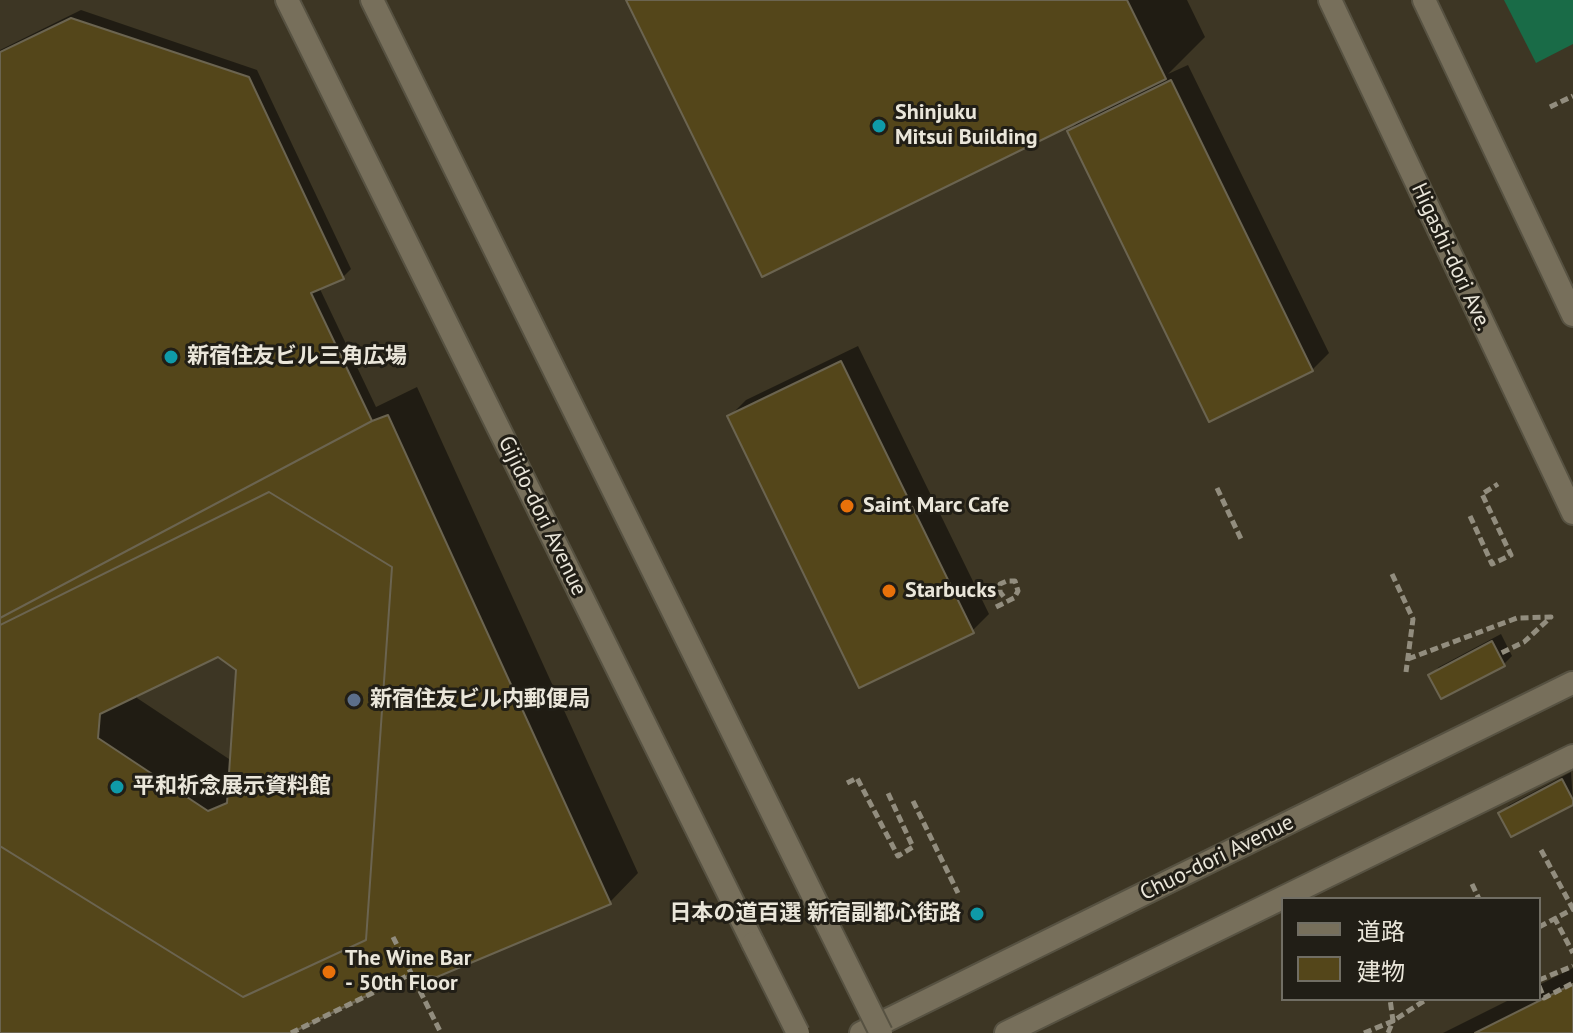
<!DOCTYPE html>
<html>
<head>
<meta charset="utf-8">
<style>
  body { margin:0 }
  #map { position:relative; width:1573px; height:1033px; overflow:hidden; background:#3d3624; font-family:"PT Sans","Noto Sans JP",sans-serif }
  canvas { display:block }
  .legend { position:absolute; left:1281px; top:897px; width:260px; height:104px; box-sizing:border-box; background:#211e16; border:2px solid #716e64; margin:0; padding:10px 14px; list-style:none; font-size:24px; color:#eae6da }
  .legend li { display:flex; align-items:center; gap:16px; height:40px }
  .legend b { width:40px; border:2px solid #716e64 }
</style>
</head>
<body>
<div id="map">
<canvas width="1573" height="1033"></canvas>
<ul class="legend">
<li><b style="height:10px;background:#776f5b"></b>道路</li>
<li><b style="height:22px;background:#54461a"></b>建物</li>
</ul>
</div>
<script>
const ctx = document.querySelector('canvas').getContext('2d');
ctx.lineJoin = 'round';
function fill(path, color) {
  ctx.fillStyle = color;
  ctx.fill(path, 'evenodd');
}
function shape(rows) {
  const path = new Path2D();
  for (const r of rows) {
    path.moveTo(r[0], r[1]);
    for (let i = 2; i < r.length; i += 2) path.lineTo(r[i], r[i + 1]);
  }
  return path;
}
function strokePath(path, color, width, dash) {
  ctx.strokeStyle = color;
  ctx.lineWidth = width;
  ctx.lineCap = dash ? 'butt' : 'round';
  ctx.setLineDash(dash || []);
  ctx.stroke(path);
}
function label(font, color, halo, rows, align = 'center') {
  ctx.font = font + ' "PT Sans","Noto Sans JP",sans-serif';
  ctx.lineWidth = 6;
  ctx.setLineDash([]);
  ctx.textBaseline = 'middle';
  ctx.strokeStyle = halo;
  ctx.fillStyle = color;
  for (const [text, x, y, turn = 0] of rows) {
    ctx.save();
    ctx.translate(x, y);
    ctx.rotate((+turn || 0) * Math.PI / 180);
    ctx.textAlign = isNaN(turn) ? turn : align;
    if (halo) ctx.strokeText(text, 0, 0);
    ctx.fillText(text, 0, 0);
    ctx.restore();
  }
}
fill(shape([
  [1504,0,1573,0,1573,44,1536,63]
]), '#196b47');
fill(shape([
  [628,0,1187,0,1205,37,1168,74,1188,65,1329,353,1312,370,1069,131,1081,119],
  [81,10,257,70,351,269,343,277,319,287,376,407,417,387,638,873,610,902,411,972,287,1033,0,1033,0,50],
  [218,655,238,669,232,761,137,698,137,694],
  [858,346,989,614,972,631,729,417,746,400],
  [1501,634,1512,656,1504,664,1442,696,1431,675,1439,667],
  [1571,772,1573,803,1501,813,1509,805],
  [1573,968,1573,1033,1443,1033,1511,999,1539,999,1539,985]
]), '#0007');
const building = shape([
  [626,0,1127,0,1166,79,762,277,626,0],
  [71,18,249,77,344,279,311,293,372,421,0,618,0,52,71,18],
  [1171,80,1313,371,1209,422,1067,131,1171,80],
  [841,361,974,633,859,688,727,416,841,361],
  [388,415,611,904,437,977,411,974,291,1033,0,1033,0,846,243,997,366,940,392,567,269,492,0,625,0,618,372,421,388,415],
  [269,492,392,567,366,940,243,997,0,846,0,625,269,492],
  [218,657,236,670,227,803,208,811,98,738,100,714,218,657],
  [1492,641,1505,666,1441,699,1428,675,1492,641],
  [1562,779,1573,800,1573,805,1511,837,1498,813,1562,779],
  [1573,984,1573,1033,1475,1033,1573,984]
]);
fill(building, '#54461a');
strokePath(building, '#6b6450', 2);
const secondary = shape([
  [287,0,753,943],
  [372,0,820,910],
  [1330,0,1573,513],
  [1424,0,1573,315],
  [861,1033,1572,683],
  [1006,1033,1573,756]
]);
strokePath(secondary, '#575242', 26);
strokePath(shape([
  [1550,107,1573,96],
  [1217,488,1241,539],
  [1470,516,1492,564,1511,555,1482,494,1498,484],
  [1392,574,1413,619,1406,672],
  [996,607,1014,598,1018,591,1015,581,1007,581,1000,584,1000,592,1004,597],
  [1408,659,1517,618,1551,617,1524,642,1499,654],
  [847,783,857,778,898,856,913,847,887,791],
  [913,801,958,893],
  [1541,850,1573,909],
  [1472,884,1479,899],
  [1554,917,1573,953],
  [1539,927,1573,909],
  [393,937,441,1033],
  [1539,980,1573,966],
  [1539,986,1544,998,1573,983],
  [291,1033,411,974],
  [1364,1033,1393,1021,1427,999],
  [1388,1033,1393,1021,1390,999]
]), '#928d7e', 5, [8, 4]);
strokePath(secondary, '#776f5b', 22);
const secondaryBridge = shape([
  [820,910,881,1033],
  [753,943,798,1033]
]);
strokePath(secondaryBridge, '#575242', 26, []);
strokePath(secondaryBridge, '#776f5b', 22);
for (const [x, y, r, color] of [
  [879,126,8,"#0f9aa8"],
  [171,357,8,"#0f9aa8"],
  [847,506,8,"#e8710a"],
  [889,591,8,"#e8710a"],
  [354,700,8,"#5c6f8a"],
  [117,787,8,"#0f9aa8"],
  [977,914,8,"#0f9aa8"],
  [329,972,8,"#e8710a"]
]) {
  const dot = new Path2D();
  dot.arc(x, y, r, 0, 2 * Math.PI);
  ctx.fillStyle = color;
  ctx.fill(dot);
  strokePath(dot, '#211e16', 3);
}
label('bold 22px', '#eae6da', '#211e16', [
  ["Shinjuku",895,113],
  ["Mitsui Building",895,138],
  ["新宿住友ビル三角広場",187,357],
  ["Saint Marc Cafe",863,506],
  ["Starbucks",905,591],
  ["新宿住友ビル内郵便局",370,700],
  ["平和祈念展示資料館",133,787],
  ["日本の道百選 新宿副都心街路",961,914,"right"],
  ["The Wine Bar",345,959],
  ["- 50th Floor",345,984]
], 'left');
label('22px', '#eae6da', '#211e16', [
  ["Higashi-dori Ave.",1451,257,65],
  ["Gijido-dori Avenue",542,516,64],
  ["Chuo-dori Avenue",1217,858,-26]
]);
</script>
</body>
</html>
